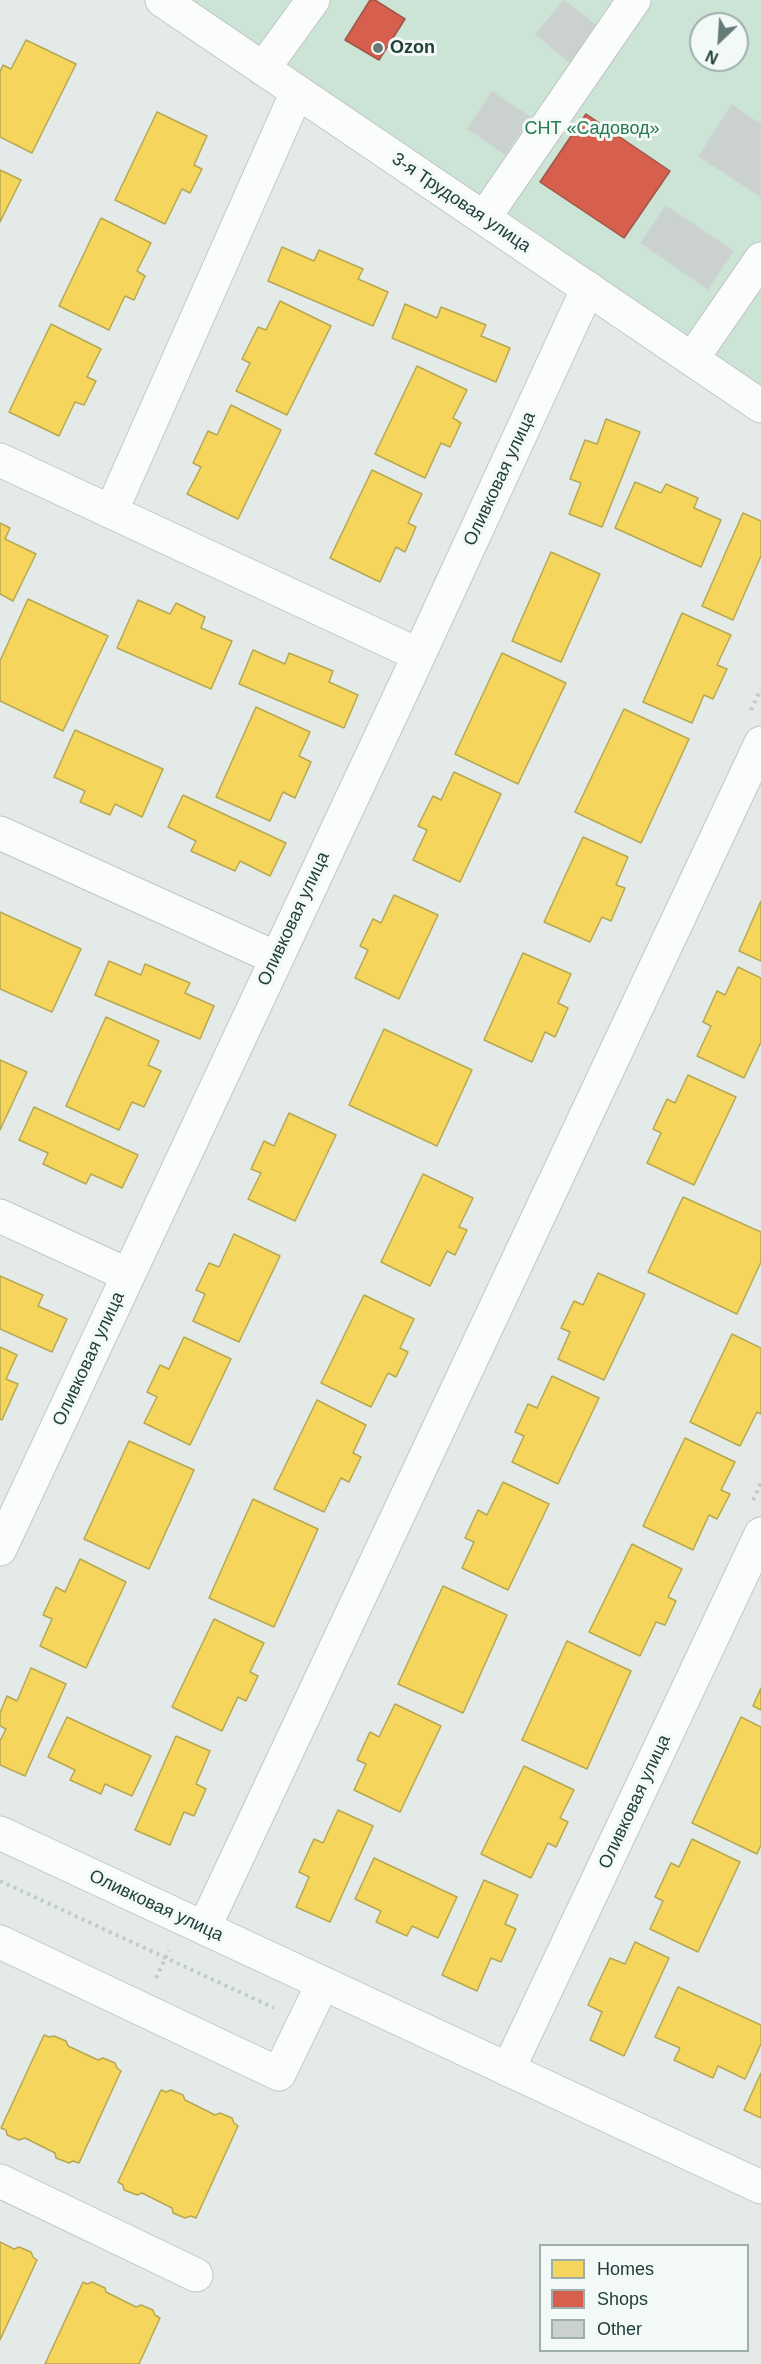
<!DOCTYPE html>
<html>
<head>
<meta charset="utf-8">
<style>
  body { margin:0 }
  #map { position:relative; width:761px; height:2364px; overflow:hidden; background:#e4eae8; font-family:Helvetica,sans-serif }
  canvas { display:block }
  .legend { position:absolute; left:539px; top:2244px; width:210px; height:108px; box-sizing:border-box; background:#f2f9f6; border:2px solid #9eafab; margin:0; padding:8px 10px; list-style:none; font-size:18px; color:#203f3b }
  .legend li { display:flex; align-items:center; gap:12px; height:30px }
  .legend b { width:30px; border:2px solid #9eafab }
  .north { position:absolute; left:689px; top:12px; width:60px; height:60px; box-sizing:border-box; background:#f2f9f6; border:2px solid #9eafab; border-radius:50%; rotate:205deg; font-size:16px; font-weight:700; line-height:24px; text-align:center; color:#203f3b }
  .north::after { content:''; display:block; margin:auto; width:21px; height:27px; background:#657b78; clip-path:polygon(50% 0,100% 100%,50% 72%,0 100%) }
</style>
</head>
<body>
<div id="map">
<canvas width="761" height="2364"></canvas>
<ul class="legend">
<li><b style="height:16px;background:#f6d55c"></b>Homes</li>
<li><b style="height:16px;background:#d6604d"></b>Shops</li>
<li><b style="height:16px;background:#cbd1cf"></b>Other</li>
</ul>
<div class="north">N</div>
</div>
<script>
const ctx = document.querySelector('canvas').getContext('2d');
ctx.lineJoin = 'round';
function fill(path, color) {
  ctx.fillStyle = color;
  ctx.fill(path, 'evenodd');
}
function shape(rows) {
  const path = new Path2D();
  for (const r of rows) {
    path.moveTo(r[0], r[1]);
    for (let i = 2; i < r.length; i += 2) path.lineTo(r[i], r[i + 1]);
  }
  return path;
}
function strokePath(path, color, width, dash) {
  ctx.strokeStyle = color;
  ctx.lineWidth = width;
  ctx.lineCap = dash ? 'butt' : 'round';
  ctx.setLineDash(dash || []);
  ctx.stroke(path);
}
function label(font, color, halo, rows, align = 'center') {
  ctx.font = font + ' Helvetica,sans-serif';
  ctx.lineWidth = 6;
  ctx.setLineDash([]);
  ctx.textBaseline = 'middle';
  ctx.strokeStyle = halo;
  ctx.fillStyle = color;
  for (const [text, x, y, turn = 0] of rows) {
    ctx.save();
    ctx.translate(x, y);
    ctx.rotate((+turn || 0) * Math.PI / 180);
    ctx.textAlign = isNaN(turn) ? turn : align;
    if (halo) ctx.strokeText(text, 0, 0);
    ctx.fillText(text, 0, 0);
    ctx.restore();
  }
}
fill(shape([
  [174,0,761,0,761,399],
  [701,24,737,24,737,60,701,60]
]), '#cce4d6');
const homes = shape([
  [26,40,76,64,32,153,0,137,0,72,3,65,11,69,26,40],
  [157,112,207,136,194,165,202,169,190,193,182,189,165,224,115,200,157,112],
  [0,170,21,180,0,222,0,170],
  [101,218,151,243,137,271,145,276,134,300,125,296,109,330,59,306,101,218],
  [282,247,314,261,319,250,363,269,358,279,388,292,373,326,268,281,282,247],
  [280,301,331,326,287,415,236,391,250,363,242,359,258,327,266,330,280,301],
  [405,304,437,318,441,307,486,325,481,336,510,348,496,382,392,338,405,304],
  [51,324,101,349,87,377,96,381,84,405,75,402,59,436,9,412,51,324],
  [417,366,467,390,453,418,461,423,450,447,441,443,425,478,375,454,417,366],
  [231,405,281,430,238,519,187,494,201,467,193,463,208,431,217,435,231,405],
  [606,419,640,432,602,527,569,514,581,483,570,479,585,440,597,444,606,419],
  [372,470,422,494,408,523,416,527,405,552,396,547,380,582,330,558,372,470],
  [635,482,661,493,666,484,698,498,694,508,721,520,701,567,615,528,635,482],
  [743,513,761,521,761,556,733,620,702,606,743,513],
  [0,523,10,528,5,539,36,554,13,601,0,594,0,523],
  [551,552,600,574,561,662,512,641,551,552],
  [28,599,108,636,63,731,0,701,0,661,28,599],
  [138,600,170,614,176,603,205,617,201,628,232,641,211,689,117,648,138,600],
  [682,613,731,635,717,665,727,669,713,699,704,695,692,723,643,702,682,613],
  [253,650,285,664,289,653,333,671,329,682,358,695,344,728,239,684,253,650],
  [502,653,566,683,518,784,455,754,502,653],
  [256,707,310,732,299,756,311,762,295,798,283,792,270,821,216,797,256,707],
  [624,709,689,739,641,843,575,812,624,709],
  [75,730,163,769,142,817,115,804,110,815,80,802,85,791,54,777,75,730],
  [454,772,501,794,460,882,413,860,427,830,418,826,433,796,441,800,454,772],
  [183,795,286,843,270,876,240,861,235,871,191,851,196,841,168,827,183,795],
  [583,837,628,857,616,885,625,888,611,921,602,917,590,942,544,922,583,837],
  [394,895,438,915,399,999,355,978,368,950,360,946,373,919,381,923,394,895],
  [761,901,761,961,739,951,761,901],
  [0,912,81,949,52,1012,0,989,0,912],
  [523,953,571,974,558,1003,568,1008,555,1037,545,1032,532,1062,484,1040,523,953],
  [109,961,141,975,145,964,190,983,185,993,214,1006,200,1039,95,995,109,961],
  [738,967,761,978,761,1042,744,1078,697,1056,711,1026,703,1022,717,991,725,995,738,967],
  [106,1017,159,1041,148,1065,161,1071,144,1107,132,1102,119,1130,66,1106,106,1017],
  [384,1029,472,1070,437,1146,349,1105,384,1029],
  [0,1060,27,1072,0,1130,0,1060],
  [688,1075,736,1097,694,1185,647,1163,661,1133,653,1129,667,1099,675,1103,688,1075],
  [34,1107,138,1155,122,1188,91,1174,86,1184,43,1164,48,1153,19,1140,34,1107],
  [289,1113,336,1135,295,1221,248,1199,261,1173,251,1169,264,1141,274,1146,289,1113],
  [423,1174,473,1198,459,1227,467,1230,455,1255,447,1251,430,1286,381,1262,423,1174],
  [683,1197,761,1232,761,1262,737,1314,648,1272,683,1197],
  [234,1234,280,1256,239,1342,193,1321,205,1294,196,1290,209,1263,219,1267,234,1234],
  [598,1273,645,1294,604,1380,558,1359,570,1332,561,1328,574,1301,583,1305,598,1273],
  [0,1276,43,1295,38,1306,67,1319,52,1352,0,1329,0,1276],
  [364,1295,414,1319,400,1348,408,1352,396,1377,388,1373,371,1407,321,1383,364,1295],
  [732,1334,761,1348,761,1414,757,1412,740,1446,690,1422,732,1334],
  [184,1337,231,1359,190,1445,144,1423,157,1397,147,1392,160,1365,169,1369,184,1337],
  [0,1347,17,1355,6,1379,18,1384,2,1420,0,1419,0,1347],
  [552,1376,599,1398,558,1484,512,1462,524,1436,515,1432,528,1404,537,1408,552,1376],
  [317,1400,366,1425,353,1453,361,1457,349,1482,341,1478,324,1512,274,1489,317,1400],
  [685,1438,735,1462,721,1490,730,1494,717,1519,709,1515,693,1550,643,1526,685,1438],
  [129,1441,194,1470,149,1569,84,1539,129,1441],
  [503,1482,549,1504,508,1590,462,1568,474,1542,465,1538,478,1510,487,1515,503,1482],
  [253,1499,318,1529,274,1627,209,1598,253,1499],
  [632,1544,682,1569,668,1597,676,1601,665,1625,656,1622,640,1656,589,1632,632,1544],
  [80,1559,126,1582,86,1668,40,1646,52,1619,43,1615,56,1587,65,1592,80,1559],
  [443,1586,507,1615,463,1713,398,1684,443,1586],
  [214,1619,264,1643,250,1672,258,1676,246,1701,238,1697,222,1731,172,1707,214,1619],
  [567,1641,631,1671,587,1769,522,1740,567,1641],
  [31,1668,66,1684,25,1776,0,1765,0,1741,6,1729,0,1726,0,1713,7,1696,17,1701,31,1668],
  [761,1688,761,1710,753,1706,761,1688],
  [395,1704,441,1726,400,1812,354,1790,366,1764,357,1760,370,1732,379,1737,395,1704],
  [67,1717,151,1756,132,1796,105,1784,101,1794,70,1780,75,1770,48,1757,67,1717],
  [741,1717,761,1727,761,1845,757,1854,692,1823,741,1717],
  [176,1736,210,1751,196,1784,206,1789,194,1816,184,1812,170,1845,135,1830,176,1736],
  [524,1766,574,1790,560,1818,568,1822,556,1847,548,1843,531,1878,481,1854,524,1766],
  [338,1810,373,1826,330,1922,296,1907,309,1877,299,1872,314,1839,323,1843,338,1810],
  [692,1839,740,1862,698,1952,650,1929,663,1901,655,1897,671,1863,679,1867,692,1839],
  [374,1858,457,1897,438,1938,412,1926,407,1936,376,1922,381,1911,355,1899,374,1858],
  [484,1880,518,1895,505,1924,516,1929,501,1962,491,1958,477,1991,442,1975,484,1880],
  [635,1942,669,1958,624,2056,590,2040,602,2012,588,2005,610,1958,625,1964,635,1942],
  [678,1987,761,2025,761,2044,745,2079,718,2066,713,2078,674,2060,680,2048,655,2037,678,1987],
  [44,2035,49,2037,54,2036,66,2041,68,2046,98,2060,103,2058,115,2063,117,2068,121,2071,79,2163,73,2161,69,2163,56,2158,55,2153,25,2138,19,2140,7,2135,6,2130,1,2128,44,2035],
  [761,2073,761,2118,744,2110,761,2073],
  [161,2090,166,2092,171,2090,183,2095,185,2100,215,2115,220,2113,232,2118,234,2123,238,2126,196,2218,191,2216,185,2218,173,2213,172,2208,142,2193,137,2195,124,2190,123,2185,118,2182,161,2090],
  [0,2242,14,2249,19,2247,31,2252,33,2257,37,2260,0,2340,0,2242],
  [83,2282,87,2284,92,2282,105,2288,106,2292,136,2307,141,2305,153,2310,155,2315,160,2318,139,2364,45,2364,83,2282]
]);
fill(homes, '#f6d55c');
strokePath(homes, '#b6a852', 1.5);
const shops = shape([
  [370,0,375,0,405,19,379,60,345,40,370,0],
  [586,114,670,171,624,238,540,182,586,114]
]);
fill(shops, '#d6604d');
strokePath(shops, '#9f5648', 1.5);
const building = shape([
  [564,0,599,28,570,63,536,34,564,0],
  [492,92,530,117,505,154,468,129,492,92],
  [732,105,761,125,761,197,699,156,732,105],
  [666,206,733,251,708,289,641,243,666,206]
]);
fill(building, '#cbd1cf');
strokePath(building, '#cdd3d1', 1.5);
const minor = shape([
  [162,0,761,406],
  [263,69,313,0],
  [484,218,634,0],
  [692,359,761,259],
  [0,460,419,655],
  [111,512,297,92],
  [0,833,276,958],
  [0,1216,128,1275],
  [0,1549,412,670,588,288],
  [0,1833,761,2187],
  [204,1928,761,743],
  [0,1942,279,2074,323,1983],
  [508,2070,761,1534],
  [0,2181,196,2275]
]);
strokePath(minor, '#c1c7c5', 35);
strokePath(shape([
  [751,710,761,689],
  [753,1500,761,1483],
  [0,1881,274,2008],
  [156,1978,169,1950]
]), '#c1cac9', 4, [3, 4.5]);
strokePath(minor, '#fbfcfc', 33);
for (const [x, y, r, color] of [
  [378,48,6,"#657b78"]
]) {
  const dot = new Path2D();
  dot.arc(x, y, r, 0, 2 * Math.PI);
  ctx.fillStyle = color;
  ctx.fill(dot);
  strokePath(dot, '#f2f9f6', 2);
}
label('bold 18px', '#203f3b', '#f2f9f6', [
  ["Ozon",390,48]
], 'left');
label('18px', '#277951', '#f2f9f6', [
  ["СНТ «Садовод»",592,129]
]);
label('18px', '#203f3b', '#f2f9f6', [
  ["3-я Трудовая улица",461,203,34],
  ["Оливковая улица",500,479,-65],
  ["Оливковая улица",294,919,-65],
  ["Оливковая улица",89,1359,-65],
  ["Оливковая улица",635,1802,-65],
  ["Оливковая улица",156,1906,25]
]);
</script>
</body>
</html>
